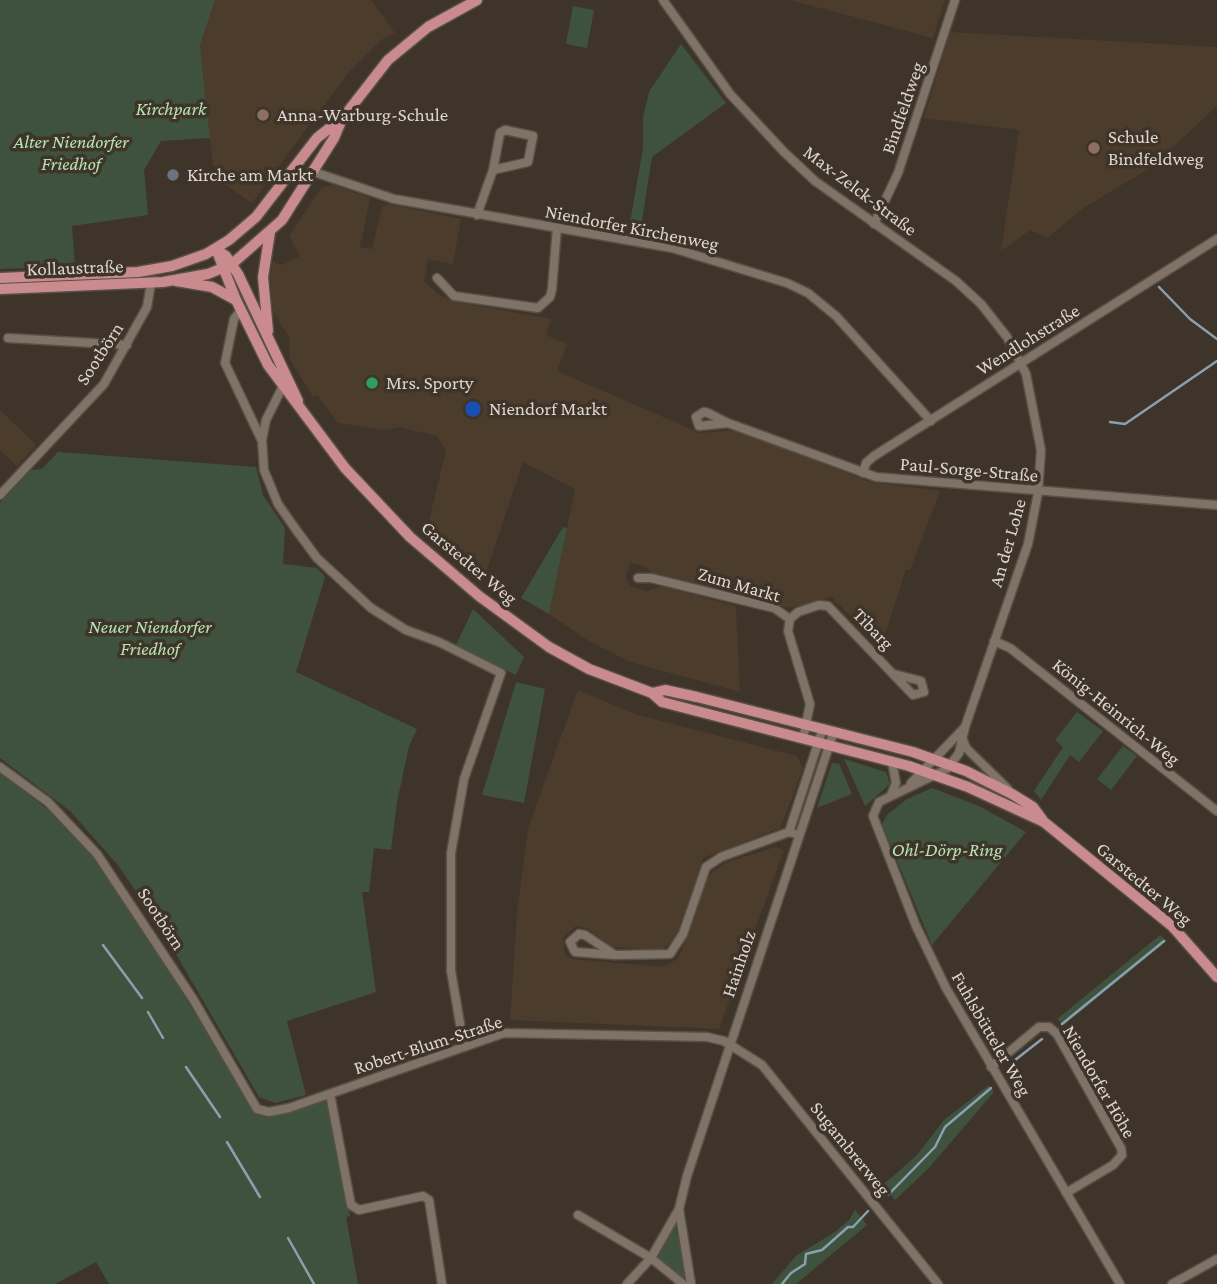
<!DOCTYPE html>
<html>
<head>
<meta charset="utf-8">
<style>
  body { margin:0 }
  canvas { display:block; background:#3e3429 }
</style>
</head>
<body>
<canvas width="1217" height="1284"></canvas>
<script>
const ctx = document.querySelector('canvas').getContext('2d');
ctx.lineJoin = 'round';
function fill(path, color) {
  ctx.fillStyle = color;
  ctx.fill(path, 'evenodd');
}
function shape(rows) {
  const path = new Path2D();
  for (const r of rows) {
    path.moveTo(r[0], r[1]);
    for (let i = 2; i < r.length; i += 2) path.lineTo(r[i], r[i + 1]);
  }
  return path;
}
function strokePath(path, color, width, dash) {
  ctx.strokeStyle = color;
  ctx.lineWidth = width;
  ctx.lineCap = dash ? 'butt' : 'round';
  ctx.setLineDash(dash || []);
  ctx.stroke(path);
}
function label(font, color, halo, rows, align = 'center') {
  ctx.font = font + ' "Crimson Pro",serif';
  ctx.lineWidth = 7;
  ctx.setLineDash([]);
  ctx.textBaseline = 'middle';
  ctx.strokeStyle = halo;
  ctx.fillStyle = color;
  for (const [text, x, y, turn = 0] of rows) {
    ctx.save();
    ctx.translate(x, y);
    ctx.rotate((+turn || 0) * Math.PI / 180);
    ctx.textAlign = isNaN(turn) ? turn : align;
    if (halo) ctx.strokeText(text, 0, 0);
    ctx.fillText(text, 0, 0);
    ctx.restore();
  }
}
fill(shape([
  [215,0,371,0,395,33,381,40,348,73,252,203,217,179,216,166,213,166,200,45],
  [790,0,945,0,933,38],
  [950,32,1217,47,1217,106,1153,166,1085,207,1047,238,1030,230,1001,251,1019,130,924,118],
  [334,185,370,198,360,247,372,249,382,207,389,204,461,219,453,264,428,259,424,281,438,294,453,301,551,319,546,335,567,344,557,371,700,433,736,430,870,482,940,491,910,570,906,569,881,647,832,597,789,608,652,573,644,566,630,563,626,577,630,586,646,591,663,586,736,606,740,692,630,662,589,641,549,614,575,489,523,462,486,573,428,525,446,450,437,436,399,427,384,430,338,423,317,395,313,397,290,360,289,337,273,312,270,277,273,261,282,265,300,256,289,236,322,187],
  [0,410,36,445,17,466,0,450],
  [578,690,638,715,797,756,803,769,780,828,703,858,676,937,662,950,612,947,587,928,576,926,563,938,565,955,572,959,664,967,678,958,682,950,707,877,725,863,775,847,784,850,719,1029,510,1020,517,914,528,828]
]), '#4b3c2c');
fill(shape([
  [0,0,215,0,200,45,210,138,161,141,144,170,148,215,72,226,75,266,0,269],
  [573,6,594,10,587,48,566,44],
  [681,44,726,103,652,157,640,233,625,231,631,217,643,148,643,118,649,92],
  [58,452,256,467,263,495,285,528,283,564,317,568,325,577,296,672,417,729,409,746,397,802,391,850,374,848,369,892,362,892,376,992,287,1021,306,1095,275,1103,259,1097,159,925,117,864,70,811,0,758,0,503,31,470,42,469],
  [563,527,567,528,549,614,521,598],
  [473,609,524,657,516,675,456,645],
  [516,682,545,689,524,803,482,795],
  [1077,712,1103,731,1079,762,1070,755,1041,800,1034,791,1063,747,1055,740],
  [1123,746,1137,756,1111,790,1097,779],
  [844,759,886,772,890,784,865,806],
  [832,763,839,764,852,794,817,808],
  [0,772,48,810,94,858,146,932,254,1111,274,1116,328,1098,350,1216,346,1217,358,1284,109,1284,96,1262,55,1284,0,1284],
  [932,788,979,806,1026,832,932,945,882,824,887,815,907,799],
  [1160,935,1167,941,1064,1025,1057,1019],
  [989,1085,994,1092,928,1169,895,1200,883,1185,917,1155,944,1120],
  [855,1210,867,1225,796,1284,772,1284,796,1256,835,1232,849,1220],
  [675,1224,686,1275,683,1280,657,1257]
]), '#3f523e');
strokePath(shape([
  [1159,287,1190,319,1217,339],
  [1110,422,1125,424,1217,361],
  [103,945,142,998],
  [148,1012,163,1038],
  [1062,1024,1164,941],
  [1010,1064,1042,1039],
  [186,1067,220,1117],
  [227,1142,260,1197],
  [888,1195,935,1147,945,1127,991,1088],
  [288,1238,314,1284],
  [782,1284,791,1273,805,1264,806,1254,822,1250,848,1227,853,1227,868,1211]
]), '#8aa0b0', 2.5);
const minor = shape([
  [663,0,730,94,784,152,815,181,956,281,981,304,1007,337,1026,374,1041,450,1038,493,1028,544,965,727,959,753,947,769,879,802,873,816,916,926,946,988,1120,1284],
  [314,172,394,199,672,248,787,283,808,293,836,316,931,421],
  [477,215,493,170,500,133,505,130,533,136,528,162,493,170],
  [874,224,898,173,955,0],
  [437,278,454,296,538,308,550,297,552,289,557,228],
  [241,310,234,319,225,363,261,439],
  [8,338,127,345],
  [282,388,266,420,262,440,264,470,278,504,297,531,317,558,371,608,406,630,439,642,501,673,464,779,451,853,451,971,464,1047],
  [704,412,708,413,728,423,699,426,696,417,704,412],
  [728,423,876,477,1217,505],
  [863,473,866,463,874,456,1217,239],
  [0,495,104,384,147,307,151,283],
  [638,578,651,578,774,608,790,619],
  [790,619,798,612,819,605,828,606,913,695,924,692,921,681,894,674],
  [790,619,788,631,810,704,803,739],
  [994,641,1010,648,1217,811],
  [963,740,966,748,1008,789],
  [0,767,48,802,97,854,193,999,257,1109,269,1112,289,1108,504,1033,707,1037,724,1041,762,1065,938,1284],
  [911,783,965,727],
  [891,795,896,783,892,762],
  [789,832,823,728],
  [579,934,585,935,615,955,575,952,570,942,579,934],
  [615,955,670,954,683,934,706,867,721,857,789,832,799,835],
  [991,1067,1039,1027,1049,1027,1057,1034,1121,1148,1122,1155,1113,1165,1066,1193],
  [330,1094,351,1205,359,1210,423,1196,429,1200,442,1284],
  [578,1215,651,1258,683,1284],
  [627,1284,651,1258,679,1209],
  [691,1284,679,1209,687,1176,834,731],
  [1172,1284,1217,1259]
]);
const major = shape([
  [216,249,236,300,268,365,345,468,410,537,479,596,549,647,589,669,652,693,662,702,909,766,968,787,1044,822],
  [216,249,226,256,238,274,298,401],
  [0,278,138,272,172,266,206,254,229,240,256,217,317,138,341,119],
  [176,281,212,287,234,299],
  [0,289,163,282,208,274,232,264,282,220,334,138,342,119,388,60,428,27,477,0],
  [268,331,263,277,270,232],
  [652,693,665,690,697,697,913,752,966,771,1012,794,1033,807,1044,822,1172,926,1217,977]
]);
strokePath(minor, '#585046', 11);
strokePath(major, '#585046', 13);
strokePath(minor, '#7e7366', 8);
strokePath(major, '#ca8b8e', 10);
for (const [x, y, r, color] of [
  [263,115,7,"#8d6e63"],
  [1094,148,7,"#8d6e63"],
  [173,175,7,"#6b7280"],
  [372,383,7,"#2e9e5b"],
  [473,409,9,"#1a4fb4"]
]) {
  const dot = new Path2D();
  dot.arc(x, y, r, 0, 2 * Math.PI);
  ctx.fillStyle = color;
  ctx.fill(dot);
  strokePath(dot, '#3e3429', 2.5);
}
label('19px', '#ded7d0', '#3e3429', [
  ["Bindfeldweg",903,108,-71],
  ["Max-Zelck-Straße",860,191,37],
  ["Niendorfer Kirchenweg",632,228,11],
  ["Kollaustraße",75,268,-2],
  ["Wendlohstraße",1028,340,-32],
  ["Sootbörn",100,354,-57],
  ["Paul-Sorge-Straße",969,470,5],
  ["An der Lohe",1008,543,-74],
  ["Garstedter Weg",469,563,40],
  ["Zum Markt",739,585,16],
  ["Tibarg",873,629,46],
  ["König-Heinrich-Weg",1116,712,39],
  ["Garstedter Weg",1144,884,40],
  ["Sootbörn",161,919,57],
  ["Hainholz",739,964,-71],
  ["Fuhlsbütteler Weg",991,1034,60],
  ["Robert-Blum-Straße",428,1045,-18],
  ["Niendorfer Höhe",1099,1082,60],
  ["Sugambrerweg",850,1149,51]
]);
label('italic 19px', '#b4e4b3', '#3e3429', [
  ["Kirchpark",171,109],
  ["Alter Niendorfer",71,142],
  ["Friedhof",71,164],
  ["Neuer Niendorfer",150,627],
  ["Friedhof",150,649],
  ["Ohl-Dörp-Ring",947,850]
]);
label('19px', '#ded7d0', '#3e3429', [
  ["Anna-Warburg-Schule",277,115],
  ["Schule",1108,137],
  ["Bindfeldweg",1108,159],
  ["Kirche am Markt",187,175],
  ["Mrs. Sporty",386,383],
  ["Niendorf Markt",489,409]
], 'left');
</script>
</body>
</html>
